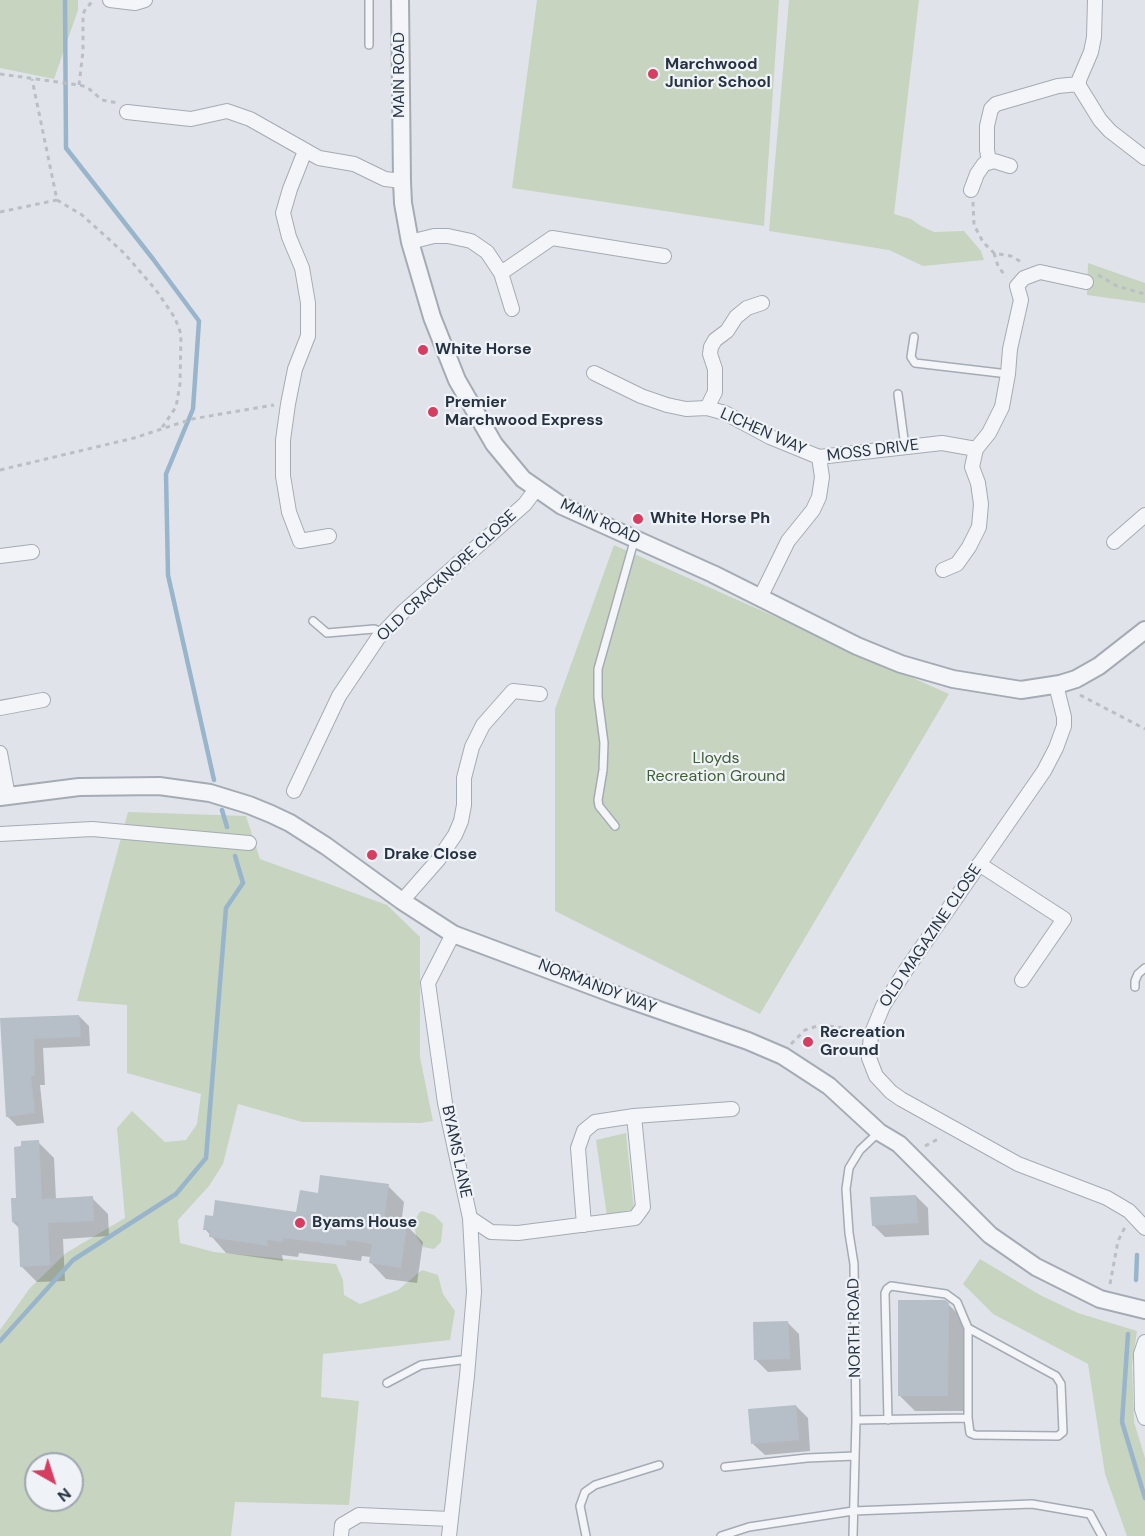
<!DOCTYPE html>
<html>
<head>
<meta charset="utf-8">
<style>
  body { margin:0 }
  #map { position:relative; width:1145px; height:1536px; overflow:hidden; background:#e0e4ea; font-family:"DM Sans",sans-serif }
  canvas { display:block }
  .north { position:absolute; left:24px; top:1452px; width:60px; height:60px; box-sizing:border-box; background:#eff3f7; border:2px solid #9fa6af; border-radius:50%; rotate:141deg; font-size:16px; font-weight:700; line-height:24px; text-align:center; color:#273342 }
  .north::after { content:''; display:block; margin:auto; width:21px; height:27px; background:#d63d60; clip-path:polygon(50% 0,100% 100%,50% 72%,0 100%) }
</style>
</head>
<body>
<div id="map">
<canvas width="1145" height="1536"></canvas>
<div class="north">N</div>
</div>
<script>
const ctx = document.querySelector('canvas').getContext('2d');
ctx.lineJoin = 'round';
function fill(path, color) {
  ctx.fillStyle = color;
  ctx.fill(path, 'evenodd');
}
function shape(rows) {
  const path = new Path2D();
  for (const r of rows) {
    path.moveTo(r[0], r[1]);
    for (let i = 2; i < r.length; i += 2) path.lineTo(r[i], r[i + 1]);
  }
  return path;
}
function strokePath(path, color, width, dash) {
  ctx.strokeStyle = color;
  ctx.lineWidth = width;
  ctx.lineCap = dash ? 'butt' : 'round';
  ctx.setLineDash(dash || []);
  ctx.stroke(path);
}
function label(font, color, halo, rows, align = 'center') {
  ctx.font = font + ' "DM Sans",sans-serif';
  ctx.lineWidth = 4.5;
  ctx.setLineDash([]);
  ctx.textBaseline = 'middle';
  ctx.strokeStyle = halo;
  ctx.fillStyle = color;
  for (const [text, x, y, turn = 0] of rows) {
    ctx.save();
    ctx.translate(x, y);
    ctx.rotate((+turn || 0) * Math.PI / 180);
    ctx.textAlign = isNaN(turn) ? turn : align;
    if (halo) ctx.strokeText(text, 0, 0);
    ctx.fillText(text, 0, 0);
    ctx.restore();
  }
}
fill(shape([
  [0,0,78,0,78,10,54,79,0,68],
  [537,0,779,0,764,226,512,188],
  [789,0,919,0,894,214,911,219,921,226,934,232,964,231,981,251,984,260,923,266,889,250,769,231],
  [1088,263,1145,283,1145,303,1087,295],
  [614,545,949,694,760,1014,555,911,555,709],
  [128,812,246,816,260,859,387,905,420,937,420,1057,433,1121,421,1123,302,1122,238,1104,223,1164,209,1186,178,1220,180,1243,214,1252,336,1264,343,1280,344,1295,360,1304,398,1290,422,1270,438,1275,443,1294,455,1311,450,1340,323,1354,321,1397,359,1401,349,1505,235,1502,231,1536,0,1536,0,1330,30,1288,66,1253,125,1218,117,1128,132,1111,165,1142,186,1140,197,1124,201,1094,127,1073,127,1005,77,1001],
  [36,1464,72,1464,72,1500,36,1500],
  [626,1133,634,1209,607,1216,596,1140],
  [422,1211,434,1215,443,1224,441,1242,434,1249,423,1247,416,1236,414,1222,419,1213],
  [980,1259,1040,1295,1078,1313,1137,1331,1132,1365,1134,1422,1145,1458,1145,1536,1127,1536,1105,1474,1088,1364,993,1314,963,1284]
]), '#c7d4c0');
fill(shape([
  [79,1016,89,1026,90,1046,43,1048,45,1085,40,1085,44,1123,17,1126,7,1116,1,1019],
  [38,1142,54,1158,56,1200,92,1198,108,1214,109,1236,63,1239,65,1281,37,1282,21,1266,19,1228,13,1222,18,1199],
  [388,1186,404,1202,401,1225,407,1226,423,1242,417,1283,386,1279,371,1263,371,1257,362,1256,361,1261,299,1253,298,1257,282,1255,283,1261,226,1253,205,1229,298,1213,319,1195],
  [916,1196,928,1208,929,1235,885,1237,873,1225],
  [948,1304,964,1320,964,1411,915,1411,899,1395],
  [787,1322,799,1334,801,1370,768,1372,756,1360],
  [796,1406,808,1418,810,1451,765,1455,753,1444]
]), '#0003');
strokePath(shape([
  [65,0,66,148,153,259,199,321,193,409,166,474,168,575,214,780],
  [222,810,227,827],
  [1136,1280,1137,1255],
  [1128,1334,1122,1422,1145,1498],
  [0,1341,73,1260,176,1194,206,1158,226,908,243,883,235,856]
]), '#98b5cc', 4.5);
fill(shape([
  [79,1015,81,1037,34,1039,35,1076,31,1076,35,1113,6,1117,0,1018],
  [39,1140,42,1199,93,1196,94,1221,48,1223,50,1265,20,1267,18,1222,12,1222,11,1198,16,1198,14,1147,21,1146,21,1141],
  [320,1175,389,1184,384,1221,407,1225,401,1268,369,1263,372,1244,347,1240,346,1246,283,1238,283,1242,267,1240,268,1246,209,1237,210,1230,203,1230,205,1215,213,1216,215,1200,296,1212,300,1190,318,1193],
  [916,1195,918,1223,872,1226,870,1197],
  [898,1300,945,1300,949,1303,948,1396,898,1396],
  [788,1321,790,1359,754,1360,753,1322],
  [796,1405,799,1440,751,1444,748,1409]
]), '#b6bec7');
const service = shape([
  [369,45,369,0],
  [914,337,911,357,915,363,1008,374],
  [898,394,905,447],
  [313,621,327,633,374,629,383,632],
  [615,826,599,806,598,800,603,770,604,743,598,697,598,669,635,538],
  [1135,987,1135,981,1138,974,1145,968],
  [387,1383,421,1365,469,1359],
  [856,1420,968,1418,968,1328,1056,1376,1061,1384,1063,1432,1058,1436,975,1435,970,1433,968,1418],
  [888,1420,885,1293,887,1289,891,1286,946,1294,957,1302,968,1328],
  [725,1467,807,1458,855,1456],
  [586,1536,580,1506,585,1492,595,1485,659,1465],
  [721,1536,749,1527,853,1511,1032,1504,1090,1514,1102,1536],
  [853,1536,856,1420,854,1264,849,1233,846,1189,849,1168,860,1150,879,1132]
]);
const minor = shape([
  [110,0,135,3,145,0],
  [1095,0,1094,37,1091,52,1079,80,1079,86,1100,120,1110,131,1145,158],
  [127,112,191,119,227,111,250,119,319,158,354,164,385,179,402,181],
  [305,151,290,189,283,213,289,237,302,268,308,303,308,336,295,369,288,404,283,440,283,476,289,512,300,541,329,536],
  [989,161,987,150,987,126,991,109,996,104,1058,86,1079,84],
  [971,190,977,174,984,164,994,161,1010,166],
  [410,242,434,236,448,236,471,241,487,252,501,273,512,309],
  [501,273,552,238,664,256],
  [594,373,641,396,667,405,686,409,707,408,725,413,770,437,819,457],
  [707,408,715,392,715,369,710,354,711,347,715,340,727,331,736,317,747,308,762,303],
  [1114,542,1145,515],
  [0,556,32,552],
  [943,570,957,564,969,547,979,527,981,504,978,483,972,467,976,449],
  [760,598,788,541,813,510,819,497,822,477,819,457,942,443,976,449,989,433,1002,407,1008,374,1010,349,1021,300,1017,286,1024,278,1040,272,1086,282],
  [1056,685,1064,717,1064,726,1056,748,1044,771,906,970,883,1006,871,1035,869,1058,876,1076,891,1092,901,1099,1018,1164,1107,1198,1129,1211,1145,1228],
  [0,708,43,700],
  [0,753,8,796],
  [294,791,339,696,378,638,403,612,525,504,536,489],
  [0,834,92,829,249,843],
  [979,864,1064,919,1022,980],
  [402,901,438,860,455,835,461,821,464,805,464,778,472,747,483,725,513,691,540,694],
  [470,1218,491,1232,518,1233,635,1218,643,1207,634,1116],
  [584,1225,578,1148,584,1131,595,1122,634,1116,732,1109],
  [1145,1342,1141,1354,1142,1409,1145,1418],
  [341,1536,342,1525,359,1515,450,1519],
  [449,1536,467,1376,474,1292,470,1218,445,1103,428,983,453,934]
]);
const tertiary = shape([
  [400,0,402,181,403,203,410,242,432,317,457,380,494,444,523,479,562,506,713,574,857,646,901,664,953,679,1021,690,1060,684,1076,679,1099,666,1145,630],
  [0,797,79,787,159,786,210,793,249,805,271,814,290,823,326,846,402,901,453,934,613,994,748,1041,783,1056,829,1086,879,1132,899,1144,990,1235,1036,1267,1100,1299,1145,1310]
]);
strokePath(service, '#a5abb4', 10);
strokePath(minor, '#a5abb4', 16);
strokePath(tertiary, '#a5abb4', 20);
strokePath(shape([
  [0,74,79,85,87,87,102,100,118,103],
  [79,85,83,51,83,14,86,8,94,0],
  [57,200,82,215,124,253,156,290,175,318,181,334,180,384,176,407,161,429],
  [973,202,974,225,983,242,994,253,1011,256,1023,263],
  [0,212,57,200,32,79],
  [994,253,998,266,1006,277],
  [1098,275,1117,286,1145,294],
  [0,470,134,438,192,419,274,405],
  [1080,695,1145,729],
  [791,1044,805,1030,820,1025,858,1030],
  [925,1146,940,1138],
  [1110,1284,1118,1241,1125,1227]
]), '#babfc5', 3, [4.5, 4.5]);
strokePath(service, '#f3f5f8', 7);
strokePath(minor, '#f3f5f8', 14);
strokePath(tertiary, '#f3f5f8', 16);
for (const [x, y, r, color] of [
  [653,74,6,"#d63d60"],
  [423,350,6,"#d63d60"],
  [433,412,6,"#d63d60"],
  [638,519,6,"#d63d60"],
  [372,855,6,"#d63d60"],
  [808,1042,6,"#d63d60"],
  [300,1223,6,"#d63d60"]
]) {
  const dot = new Path2D();
  dot.arc(x, y, r, 0, 2 * Math.PI);
  ctx.fillStyle = color;
  ctx.fill(dot);
  strokePath(dot, '#eff3f7', 2);
}
label('bold 16px', '#273342', '#eff3f7', [
  ["Marchwood",665,65],
  ["Junior School",665,83],
  ["White Horse",435,350],
  ["Premier",445,403],
  ["Marchwood Express",445,421],
  ["White Horse Ph",650,519],
  ["Drake Close",384,855],
  ["Recreation",820,1033],
  ["Ground",820,1051],
  ["Byams House",312,1223]
], 'left');
label('16px', '#273342', '#eff3f7', [
  ["MAIN ROAD",400,75,-90],
  ["LICHEN WAY",763,432,24],
  ["MOSS DRIVE",873,451,-7],
  ["MAIN ROAD",600,522,25],
  ["OLD CRACKNORE CLOSE",447,576,-43],
  ["OLD MAGAZINE CLOSE",931,936,-56],
  ["NORMANDY WAY",597,987,21],
  ["BYAMS LANE",456,1152,78],
  ["NORTH ROAD",855,1328,-91]
]);
label('16px', '#3f5f34', '#eff3f7', [
  ["Lloyds",716,759],
  ["Recreation Ground",716,777]
]);
</script>
</body>
</html>
